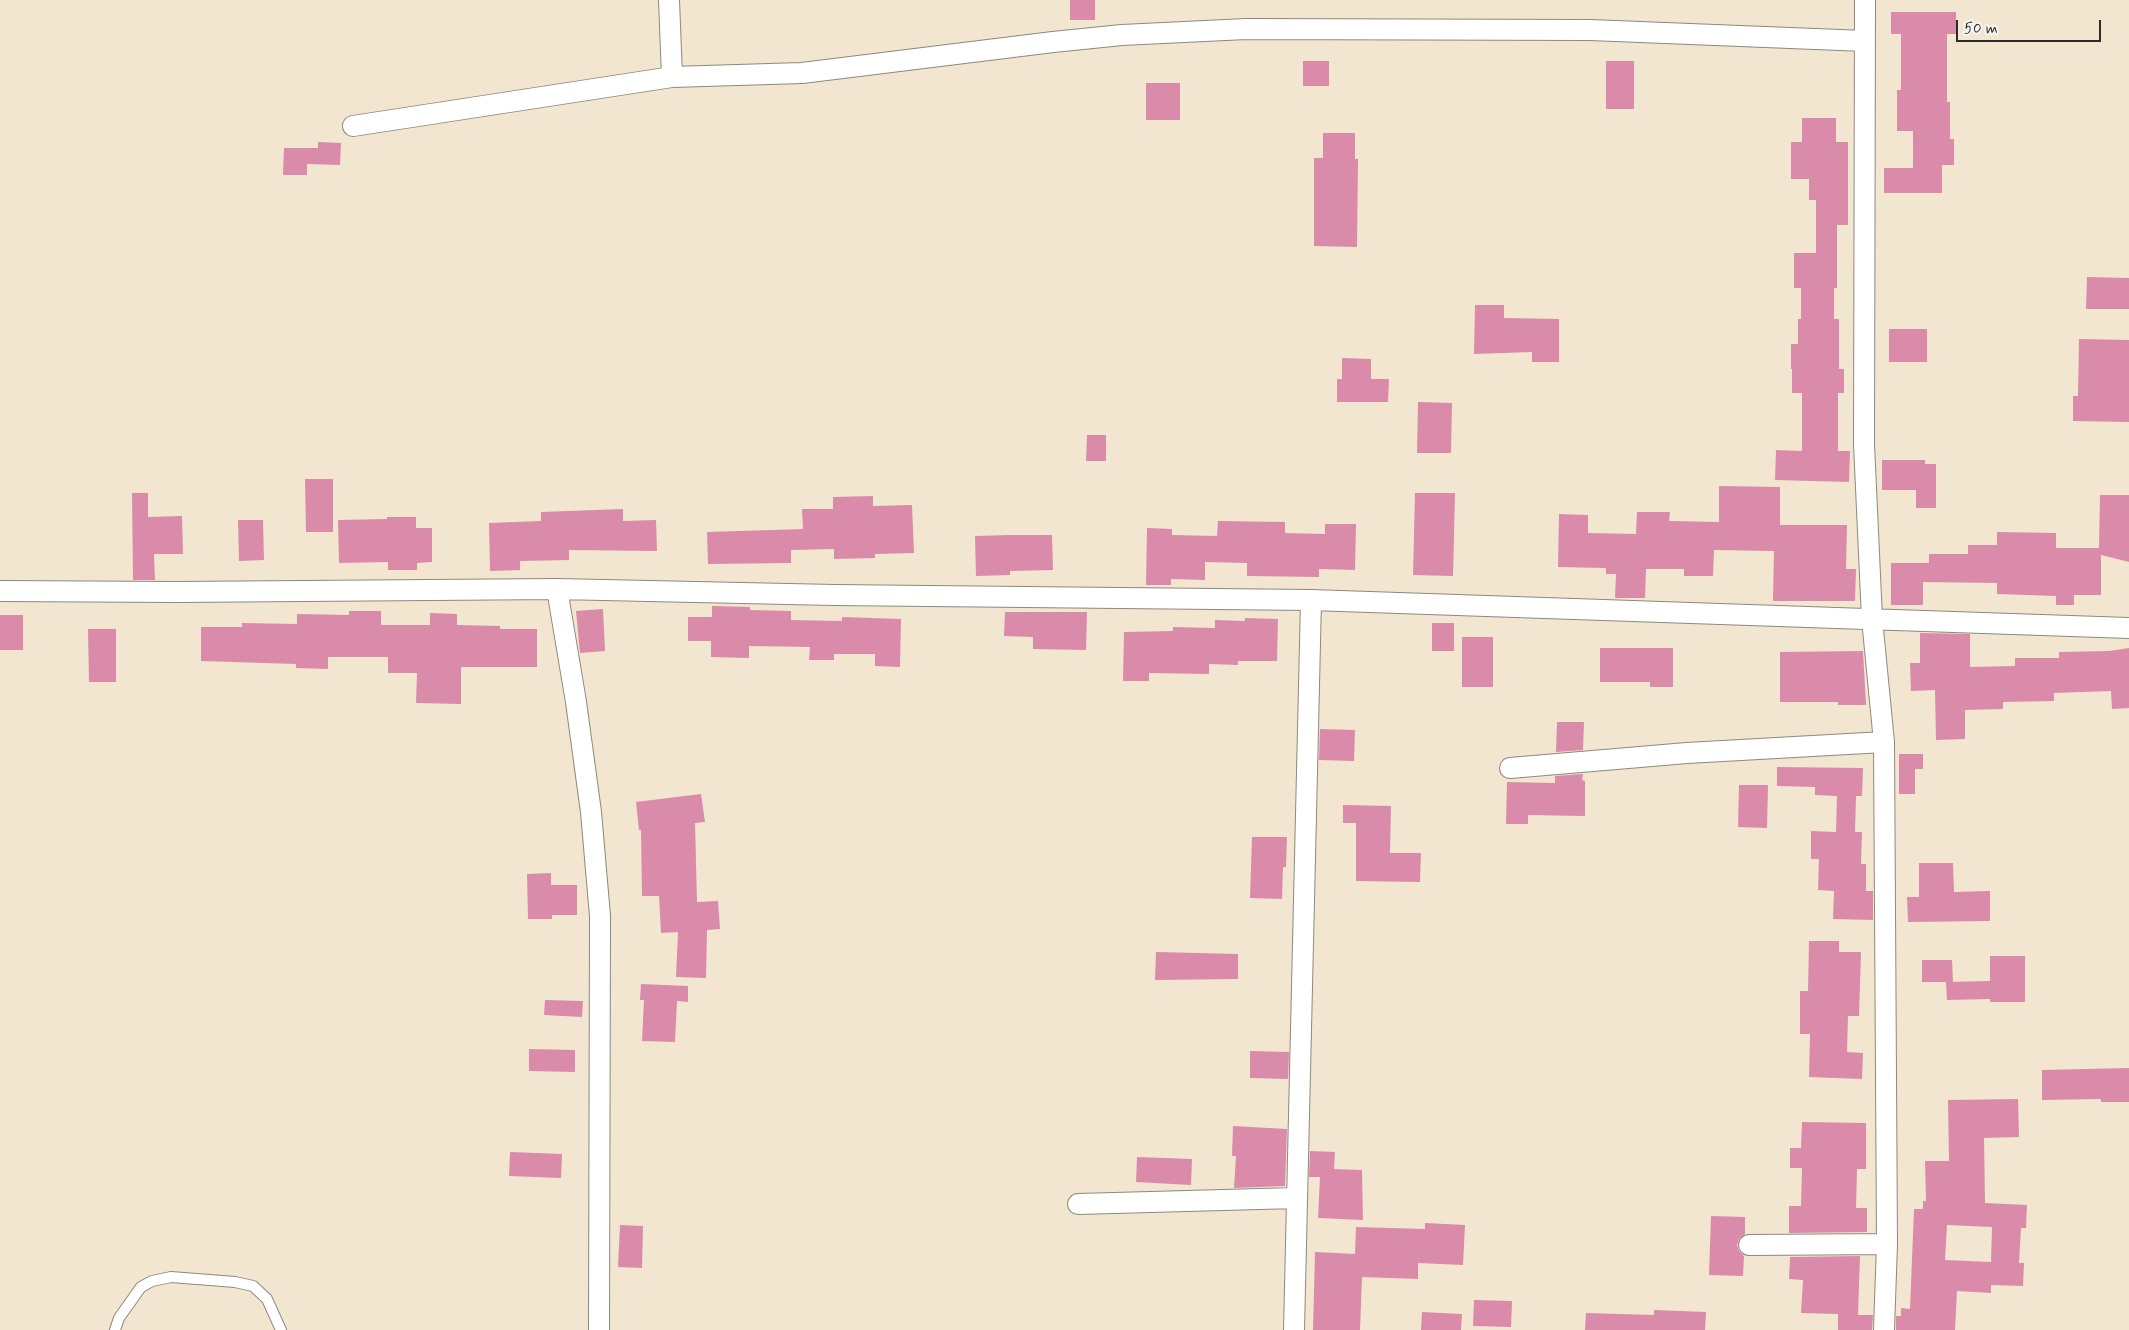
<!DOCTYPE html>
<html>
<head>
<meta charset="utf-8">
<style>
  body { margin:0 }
  #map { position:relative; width:2129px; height:1330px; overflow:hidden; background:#f2e6d0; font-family:Mynerve,sans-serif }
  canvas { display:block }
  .scale { position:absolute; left:1956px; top:20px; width:145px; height:22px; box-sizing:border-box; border:2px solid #2b2b2b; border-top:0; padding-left:6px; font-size:15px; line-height:18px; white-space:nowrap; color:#2b2b2b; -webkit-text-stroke:4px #f6f6f2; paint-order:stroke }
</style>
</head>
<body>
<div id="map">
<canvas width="2129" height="1330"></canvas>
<div class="scale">50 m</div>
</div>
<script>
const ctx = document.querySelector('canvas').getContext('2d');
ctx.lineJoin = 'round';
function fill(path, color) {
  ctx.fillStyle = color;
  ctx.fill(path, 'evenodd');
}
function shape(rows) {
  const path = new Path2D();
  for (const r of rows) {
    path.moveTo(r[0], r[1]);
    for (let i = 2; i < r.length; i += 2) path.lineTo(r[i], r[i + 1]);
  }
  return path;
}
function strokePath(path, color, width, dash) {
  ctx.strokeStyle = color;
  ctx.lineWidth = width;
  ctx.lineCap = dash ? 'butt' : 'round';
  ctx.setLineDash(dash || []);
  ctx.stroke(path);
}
fill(shape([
  [1070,0,1095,0,1095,20,1070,20],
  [1891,12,1956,12,1956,34,1947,34,1947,102,1950,102,1950,139,1954,139,1954,165,1942,165,1942,193,1884,193,1884,168,1913,168,1913,131,1897,131,1897,90,1901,90,1901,34,1891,34],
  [1303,61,1329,61,1329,86,1303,86],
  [1606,61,1634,61,1634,109,1606,109],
  [1146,83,1180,83,1180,120,1146,120],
  [1802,118,1836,118,1836,142,1848,142,1848,225,1837,225,1837,288,1834,288,1834,319,1839,319,1839,369,1844,369,1844,393,1838,393,1838,451,1850,451,1849,482,1775,480,1776,450,1802,451,1802,393,1792,393,1792,369,1791,369,1791,344,1798,344,1798,319,1801,319,1801,288,1794,288,1794,253,1816,253,1816,200,1809,200,1809,179,1791,179,1791,142,1802,142],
  [1323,133,1355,133,1355,159,1358,159,1357,247,1314,246,1314,158,1323,158],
  [318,142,341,143,340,165,307,164,307,175,283,175,284,148,318,148],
  [2087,277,2129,278,2129,309,2086,309],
  [1475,305,1504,305,1504,318,1559,319,1559,362,1532,362,1532,352,1474,354],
  [1889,329,1927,329,1927,362,1889,362],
  [2079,339,2129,340,2129,422,2073,421,2073,396,2078,396],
  [1342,358,1371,359,1371,379,1389,379,1388,402,1337,402,1337,379,1342,379],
  [1418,402,1452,403,1451,453,1417,453],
  [1087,435,1106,435,1106,461,1086,461],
  [1882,460,1925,460,1925,464,1936,464,1936,508,1916,508,1916,490,1882,490],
  [305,479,333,479,333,532,306,532],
  [1719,486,1780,487,1780,525,1847,525,1846,569,1856,569,1855,601,1773,601,1774,551,1714,550,1713,576,1684,576,1684,569,1646,569,1645,598,1615,598,1616,574,1606,574,1606,568,1558,567,1559,514,1588,515,1588,533,1636,534,1637,512,1670,512,1669,521,1719,522],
  [132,493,148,493,148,517,182,516,183,554,154,554,155,580,133,580],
  [1415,493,1455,493,1453,576,1413,575],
  [2100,495,2129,495,2129,562,2101,555,2101,595,2074,595,2074,605,2056,605,2056,596,1997,594,1997,583,1923,582,1923,605,1891,605,1891,563,1929,563,1929,554,1968,554,1968,545,1997,545,1997,532,2056,533,2056,548,2099,548],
  [873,496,873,506,912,505,914,553,875,554,875,558,834,559,834,549,791,550,791,563,708,564,707,532,803,529,802,509,833,509,833,497],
  [623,509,623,521,656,520,657,551,569,550,569,560,520,561,520,570,490,571,489,523,541,521,541,512],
  [387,517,416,517,416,528,432,528,432,562,417,563,417,570,388,570,388,562,339,563,338,520,387,519],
  [238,520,263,520,264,560,239,561],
  [1218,521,1285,522,1285,533,1325,534,1325,524,1356,524,1355,570,1319,569,1319,577,1247,576,1247,563,1205,562,1205,580,1171,579,1171,585,1146,585,1147,528,1172,529,1172,535,1217,536],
  [1009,535,1052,535,1053,570,1010,571,1010,575,976,576,975,536],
  [712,606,750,607,750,610,791,611,791,620,842,621,842,617,901,619,900,667,875,666,875,654,834,654,834,660,809,660,810,647,749,646,749,658,711,657,711,641,688,641,688,617,712,617],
  [603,609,605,651,580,653,576,611],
  [349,611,381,611,381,625,430,625,430,613,457,614,457,625,500,626,500,629,537,629,537,667,461,667,461,704,416,703,417,673,388,673,388,657,328,657,328,669,296,668,296,664,201,661,201,627,242,627,242,623,297,624,297,614,349,615],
  [1005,612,1087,612,1086,650,1033,649,1033,637,1004,636],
  [0,615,23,615,23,650,0,650],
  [1245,618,1278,619,1277,661,1238,661,1238,665,1209,664,1209,674,1149,673,1149,681,1123,681,1124,632,1173,631,1173,627,1215,628,1215,620,1245,621],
  [1432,623,1454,623,1454,651,1432,651],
  [88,629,116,629,116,682,89,682],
  [1920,633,1970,634,1970,667,2015,666,2015,658,2059,658,2059,652,2109,651,2129,648,2129,708,2112,709,2111,691,2054,693,2054,701,2003,702,2003,709,1965,710,1965,739,1936,740,1935,690,1911,691,1910,663,1920,663],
  [1462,637,1493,637,1493,687,1462,687],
  [1600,648,1673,648,1673,687,1650,687,1650,682,1600,682],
  [1863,651,1866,705,1838,705,1838,702,1780,702,1780,652],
  [1557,722,1584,722,1583,750,1556,752],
  [1320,729,1355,730,1354,761,1319,760],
  [1899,754,1923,754,1923,769,1915,769,1915,794,1899,794],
  [1777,767,1863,768,1862,796,1856,796,1855,832,1862,832,1861,864,1866,864,1866,891,1873,891,1873,920,1833,919,1834,891,1818,890,1819,859,1811,859,1811,831,1836,832,1837,796,1815,795,1815,787,1777,786],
  [1583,774,1582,780,1585,781,1585,816,1528,815,1528,824,1506,824,1507,782,1555,783,1555,776],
  [1739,785,1768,785,1767,828,1738,827],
  [701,794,705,822,695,823,697,902,718,901,720,929,707,930,706,978,676,977,678,932,661,933,659,896,642,896,641,830,639,830,636,802],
  [1343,805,1391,806,1390,853,1421,853,1420,882,1356,881,1356,823,1343,823],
  [1252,837,1287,837,1286,867,1283,867,1282,899,1250,898],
  [1919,863,1953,863,1954,892,1990,891,1990,921,1908,922,1907,897,1919,897],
  [551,873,551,885,577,885,577,915,552,915,552,919,528,919,527,874],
  [1809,941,1839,941,1839,952,1861,952,1859,1016,1848,1016,1847,1052,1863,1053,1862,1079,1809,1077,1810,1034,1800,1034,1800,991,1808,991],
  [1156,952,1238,954,1238,979,1155,980],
  [1990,956,2025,956,2025,1002,1990,1002,1990,999,1947,1000,1946,982,1990,981],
  [1922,960,1952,960,1953,982,1922,982],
  [641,984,688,986,688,1002,677,1001,675,1042,642,1041,644,1000,640,1000],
  [545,1000,583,1001,582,1017,544,1015],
  [529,1049,575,1050,575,1072,529,1071],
  [1250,1051,1289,1052,1288,1079,1250,1078],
  [2129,1068,2129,1102,2101,1102,2101,1099,2042,1100,2042,1070],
  [2018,1099,2019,1137,1984,1138,1985,1203,2027,1205,2026,1228,2021,1228,2019,1263,2024,1263,2023,1286,1991,1285,1991,1293,1957,1291,1955,1330,1896,1330,1896,1316,1901,1316,1901,1308,1910,1309,1914,1209,1923,1209,1923,1201,1926,1201,1925,1161,1949,1161,1948,1100],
  [1947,1225,1992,1227,1991,1262,1945,1260],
  [1802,1122,1866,1123,1866,1169,1857,1169,1856,1208,1867,1208,1867,1232,1789,1233,1789,1206,1801,1206,1802,1168,1790,1168,1790,1148,1801,1148],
  [1233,1126,1287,1129,1285,1186,1234,1188,1236,1156,1232,1156],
  [1310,1151,1335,1152,1334,1169,1362,1170,1363,1220,1318,1218,1320,1177,1309,1177],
  [510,1152,562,1154,561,1178,509,1176],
  [1137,1157,1192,1159,1191,1185,1136,1182],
  [1711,1216,1745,1217,1745,1234,1739,1239,1737,1245,1739,1251,1744,1256,1743,1276,1709,1275],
  [1425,1223,1465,1225,1463,1265,1418,1263,1418,1279,1362,1277,1360,1330,1313,1330,1315,1252,1355,1254,1356,1227,1425,1229],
  [620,1225,643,1226,642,1268,618,1267],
  [1860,1256,1858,1315,1873,1315,1872,1330,1838,1330,1838,1314,1801,1313,1803,1280,1789,1279,1790,1257],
  [1474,1300,1512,1301,1511,1327,1473,1326],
  [1654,1310,1706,1312,1705,1330,1585,1330,1586,1313,1654,1315],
  [1422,1312,1462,1314,1461,1330,1421,1330]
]), '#d98ba9');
const service = shape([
  [115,1330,119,1318,141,1287,152,1281,171,1277,235,1282,253,1286,267,1299,281,1330]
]);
const minor = shape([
  [669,0,672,77],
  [1865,0,1864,444,1872,619,1884,742,1887,1244,1884,1330],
  [353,126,672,77,802,73,1053,42,1122,35,1246,29,1590,30,1865,41],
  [557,589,576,702,591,812,600,916,599,1330],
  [0,591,177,592,557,589,834,595,1311,600,2129,628],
  [1510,768,1687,753,1884,742],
  [1078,1204,1296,1198],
  [1749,1245,1887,1244],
  [1294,1330,1311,600]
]);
strokePath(service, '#8e887e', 12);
strokePath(minor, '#8e887e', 22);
strokePath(service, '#fff', 10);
strokePath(minor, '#fff', 20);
</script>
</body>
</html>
